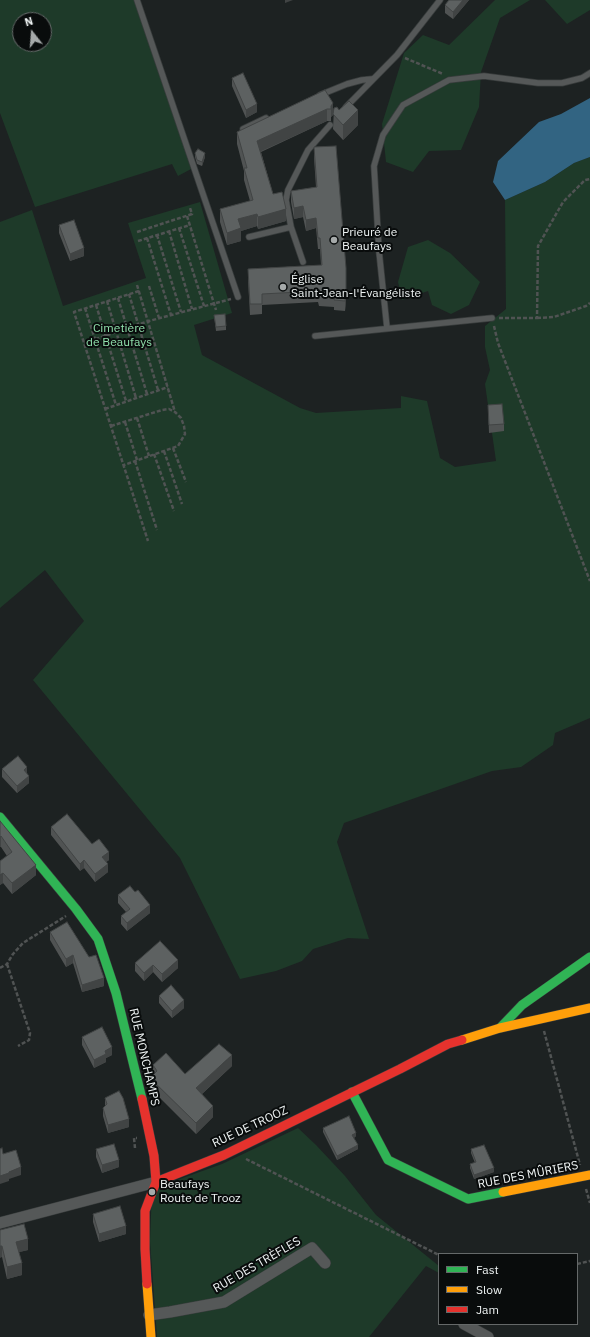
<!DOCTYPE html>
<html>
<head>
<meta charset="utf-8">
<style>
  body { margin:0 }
  #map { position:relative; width:590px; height:1337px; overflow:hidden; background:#1d2222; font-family:"IBM Plex Sans",sans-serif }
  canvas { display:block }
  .legend { position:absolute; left:438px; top:1253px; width:140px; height:72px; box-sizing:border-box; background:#090c0c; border:1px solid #656969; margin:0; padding:5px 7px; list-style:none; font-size:12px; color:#eff4f4 }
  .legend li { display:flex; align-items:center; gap:8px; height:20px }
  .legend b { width:20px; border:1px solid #656969 }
  .north { position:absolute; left:12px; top:12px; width:40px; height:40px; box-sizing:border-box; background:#090c0c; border:1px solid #656969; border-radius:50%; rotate:343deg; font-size:11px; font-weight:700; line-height:16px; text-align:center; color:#eff4f4 }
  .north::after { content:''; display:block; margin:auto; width:14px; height:18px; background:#a6aaaa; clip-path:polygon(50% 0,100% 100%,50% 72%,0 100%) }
</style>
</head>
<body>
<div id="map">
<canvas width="590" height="1337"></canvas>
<ul class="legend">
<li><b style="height:5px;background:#30b455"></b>Fast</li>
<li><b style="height:5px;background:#ff9f0a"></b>Slow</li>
<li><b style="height:5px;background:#e5322d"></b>Jam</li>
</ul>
<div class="north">N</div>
</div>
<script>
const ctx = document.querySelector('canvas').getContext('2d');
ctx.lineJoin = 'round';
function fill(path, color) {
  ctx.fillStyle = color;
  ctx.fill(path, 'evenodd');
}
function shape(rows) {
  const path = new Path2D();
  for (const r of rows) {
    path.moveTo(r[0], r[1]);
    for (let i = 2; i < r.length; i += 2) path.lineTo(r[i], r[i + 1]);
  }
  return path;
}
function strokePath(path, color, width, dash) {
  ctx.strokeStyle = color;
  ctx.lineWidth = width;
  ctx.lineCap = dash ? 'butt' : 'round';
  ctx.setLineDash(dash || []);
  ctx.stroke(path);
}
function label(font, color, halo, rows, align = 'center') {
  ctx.font = font + ' "IBM Plex Sans",sans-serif';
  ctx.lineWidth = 4;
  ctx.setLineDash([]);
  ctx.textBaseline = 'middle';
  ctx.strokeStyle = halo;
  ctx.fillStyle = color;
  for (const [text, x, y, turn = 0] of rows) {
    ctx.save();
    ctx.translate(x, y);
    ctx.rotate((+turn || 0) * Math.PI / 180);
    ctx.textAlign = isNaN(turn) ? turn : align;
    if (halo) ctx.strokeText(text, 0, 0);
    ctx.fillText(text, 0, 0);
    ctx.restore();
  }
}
fill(shape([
  [0,0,137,0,191,169,178,176,172,164,35,207,0,113],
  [20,20,44,20,44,44,20,44],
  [495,0,530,0,500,18,481,72,479,107,461,150,429,151,413,172,386,162,382,124,404,53,423,35,449,45],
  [545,0,590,0,590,10,567,24],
  [590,157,590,718,555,733,553,745,521,767,492,771,344,823,337,842,369,939,348,938,313,949,302,961,276,971,240,979,180,858,33,680,84,621,45,570,0,608,0,222,32,210,63,306,146,278,128,223,200,202,232,313,194,325,202,355,300,408,316,413,401,408,401,396,427,401,440,458,455,467,496,461,485,384,490,370,485,347,485,326,506,309,505,200,545,182,574,163],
  [428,240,450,253,480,282,469,305,451,314,432,305,428,291,402,300,398,282,408,247],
  [298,1128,316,1145,345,1176,376,1215,439,1266,439,1273,426,1266,369,1337,157,1337,150,1241,152,1189,222,1164]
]), '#1e3a29');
fill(shape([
  [590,98,590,157,574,163,545,182,505,200,493,182,498,161,539,122,561,114]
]), '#326482');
const lane = shape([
  [137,0,238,297],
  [320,95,347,84,362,80,372,79],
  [346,107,397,55,440,0],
  [243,129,266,118],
  [249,237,291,227],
  [303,262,291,227,286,200,288,190,308,150,330,125],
  [387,328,379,251,374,166,383,135,403,105,449,80,484,76,538,83,562,83,582,78,590,73],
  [315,336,492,318]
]);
const street = shape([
  [0,1223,156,1182],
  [149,1315,170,1312,224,1302,312,1248,325,1263],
  [464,1324,488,1337]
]);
const fast = shape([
  [0,817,76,909,98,939,116,993,142,1099],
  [500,1028,522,1005,590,957],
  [352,1092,388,1160,468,1199,503,1192]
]);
const slow = shape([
  [462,1040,500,1028,590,1008],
  [503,1192,590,1175],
  [147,1284,151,1337]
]);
const jam = shape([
  [142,1099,154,1156,156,1182,145,1211,145,1249,147,1284],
  [156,1182,224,1155,400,1069,448,1044,462,1040]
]);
strokePath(lane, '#393d3d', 7);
strokePath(street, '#393d3d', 12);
strokePath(fast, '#393d3d', 10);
strokePath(slow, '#393d3d', 10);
strokePath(jam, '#393d3d', 10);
strokePath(shape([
  [405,58,443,74],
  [187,216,216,310],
  [179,228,204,306],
  [169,231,192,309],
  [137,232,192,214,190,208],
  [157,235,181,312],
  [147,238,171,315],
  [138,241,190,225],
  [137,285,175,412],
  [149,286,159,318],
  [139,291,74,312,148,541],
  [129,294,158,390],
  [118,298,147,394],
  [107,301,136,398],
  [96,305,126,401],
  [85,308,116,405],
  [499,318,537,318,538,246,563,202,585,180,590,179],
  [537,318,554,317,586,306,590,303],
  [494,326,498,343,590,581],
  [84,343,149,321,231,299],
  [105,409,168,387],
  [137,418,149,456],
  [125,422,137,460],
  [111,426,162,410,169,409,175,412,181,418,184,426,185,434,178,446,124,465],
  [173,448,186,482],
  [164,451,182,504],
  [154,454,174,511],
  [135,461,157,530],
  [7,964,30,1033,29,1040,18,1046],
  [0,968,7,964,13,954,23,943,66,916],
  [544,1031,580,1165],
  [135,1148,134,1138,137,1138],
  [246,1159,439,1255],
  [586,1189,590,1203],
  [577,1264,590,1261]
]), '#505353', 2.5, [4, 2]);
strokePath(lane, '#555858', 5.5);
strokePath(street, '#555858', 11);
strokePath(fast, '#30b455', 9);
strokePath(slow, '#ff9f0a', 9);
strokePath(jam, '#e5322d', 9);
fill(shape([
  [449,0,469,0,453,19,445,13,445,5],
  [232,78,257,112,246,118,232,86],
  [333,103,333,115,331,117,331,121,327,121,261,152,273,194,286,221,258,229,257,226,241,231,241,241,227,245,220,222,220,209,250,201,244,180,244,171,237,144,237,132],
  [334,108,339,110,358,125,343,140,333,129],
  [314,147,346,300,345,311,334,310,334,307,319,306,318,302,262,305,262,314,250,315,248,280,248,269,321,265,320,249,318,249,316,228,306,231,303,217,294,219,291,202,291,191,316,187,314,158],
  [195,153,205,157,202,166,197,164,195,157],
  [59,225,84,256,70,261,59,233],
  [214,315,226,326,226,330,216,331],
  [488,405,504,424,504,431,489,433],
  [2,769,27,773,29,783,17,793,2,777],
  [0,821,36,875,12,894,3,883,0,885,7,856,1,847],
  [51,827,92,844,109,860,106,862,108,872,95,882,84,868,80,871,51,835],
  [135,892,150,913,127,931,121,924,121,916,126,912,118,903,118,895],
  [50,932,104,986,82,992,73,963,66,967,50,940],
  [135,963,178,968,162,982,153,972,144,981,135,971],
  [159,996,184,1008,172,1018,159,1003],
  [82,1037,112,1055,106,1058,106,1062,94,1068,82,1045],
  [153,1065,185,1074,232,1066,202,1094,213,1117,196,1134,150,1088,150,1078,153,1075],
  [105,1098,129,1127,108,1133,103,1116,103,1108,105,1106],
  [323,1128,356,1136,354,1138,358,1149,337,1160,323,1132],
  [96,1149,119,1167,102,1173,96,1157],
  [471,1149,494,1172,474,1179,470,1168,470,1164,475,1163,471,1153],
  [93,1214,126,1234,99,1242,93,1222],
  [0,1230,28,1250,19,1252,22,1275,7,1279,2,1257]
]), '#505353');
fill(shape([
  [285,0,293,0,285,3],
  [463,0,469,0,453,19,453,12],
  [333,103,333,115,331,117,331,106],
  [257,104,257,112,246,118,246,110],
  [327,109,327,121,257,153,257,141],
  [358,110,358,125,343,140,343,125],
  [205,153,205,157,202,166,202,162],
  [303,206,303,217,294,219,294,208],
  [286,209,286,221,258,229,258,217],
  [257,214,257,226,241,231,241,241,227,245,227,233,238,219],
  [316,218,316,228,306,231,306,220],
  [84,248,84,256,70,261,70,254],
  [346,290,346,300,345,311,345,301],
  [27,767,27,775,24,770],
  [29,776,29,783,17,793,17,786],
  [1,836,1,847,0,847,0,837],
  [109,852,109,860,102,865,102,857],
  [84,860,84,868,80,871,80,864],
  [108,864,108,872,95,882,95,874],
  [36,865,36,875,12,894,12,883],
  [3,873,3,883,0,885,0,875],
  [150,905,150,913,127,931,127,923],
  [73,955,73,963,66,967,66,959],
  [178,960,178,968,162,982,162,974],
  [153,965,153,972,144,981,144,973],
  [104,978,104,986,82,992,82,985],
  [184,1000,184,1008,172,1018,172,1011],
  [112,1047,112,1055,106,1058,106,1062,94,1068,94,1060,105,1051],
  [232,1055,232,1066,196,1099,196,1088],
  [213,1106,213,1117,196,1134,196,1123],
  [129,1119,129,1127,108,1133,108,1125],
  [356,1133,356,1136,352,1139,352,1135],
  [358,1145,358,1149,337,1160,337,1156],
  [119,1160,119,1167,102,1173,102,1165],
  [21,1167,21,1175,9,1179,9,1181,0,1184,0,1176,9,1172],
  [494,1168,494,1172,474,1179,474,1175],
  [126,1226,126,1234,99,1242,99,1234],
  [28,1239,28,1250,16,1253,16,1242],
  [0,1246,2,1246,2,1257,0,1258],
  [22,1263,22,1275,7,1279,7,1267]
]), '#414444');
const building = shape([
  [449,0,463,0,453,12,445,5,449,0],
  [243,73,257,104,246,110,232,78,243,73],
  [325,90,333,103,331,106,331,109,327,109,257,141,273,194,282,192,286,209,258,217,257,214,238,219,241,228,227,233,220,209,253,200,244,168,247,168,237,132,325,90],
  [349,101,358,110,343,125,333,114,334,108,337,107,339,110,349,101],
  [336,146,346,268,346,290,345,301,334,300,335,296,319,295,318,291,262,294,262,304,250,304,248,269,322,265,320,238,318,238,316,218,306,220,303,206,294,208,291,191,317,187,314,147,336,146],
  [198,149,205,153,202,162,197,160,195,153,198,149],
  [74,220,84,248,70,254,59,225,74,220],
  [225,314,226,326,216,327,214,315,225,314],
  [502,404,504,424,489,425,488,405,502,404],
  [18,756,27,767,24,770,29,776,17,786,2,769,18,756],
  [67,814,92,844,99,839,109,852,102,857,108,864,95,874,84,860,80,864,51,827,67,814],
  [0,821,36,865,12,883,3,873,0,875,0,861,12,852,1,836,0,837,0,821],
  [130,886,135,892,138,890,150,905,127,923,121,916,130,909,118,895,130,886],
  [67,922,89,957,96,955,104,978,82,985,73,955,66,959,50,932,67,922],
  [160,941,178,960,162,974,153,965,144,973,135,963,160,941],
  [171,985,184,1000,172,1011,159,996,171,985],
  [102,1027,112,1047,105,1051,106,1054,94,1060,82,1037,102,1027],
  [219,1044,232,1055,196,1088,213,1106,196,1123,150,1078,157,1071,153,1065,166,1053,185,1074,219,1044],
  [119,1091,123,1098,129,1119,108,1125,103,1108,107,1104,105,1098,119,1091],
  [349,1116,356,1133,352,1135,358,1145,337,1156,323,1128,349,1116],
  [114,1144,119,1160,102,1165,96,1149,114,1144],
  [484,1145,494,1168,474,1175,470,1164,476,1162,471,1149,484,1145],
  [2,1148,3,1154,16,1150,21,1167,9,1172,9,1173,0,1176,0,1149,2,1148],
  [120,1206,126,1226,99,1234,93,1214,120,1206],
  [24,1224,28,1239,16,1242,22,1263,7,1267,2,1246,0,1246,0,1230,24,1224]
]);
fill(building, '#5d6161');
strokePath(building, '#414444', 1);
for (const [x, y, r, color] of [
  [334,240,4,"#a6aaaa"],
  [283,287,4,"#a6aaaa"],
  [152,1192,4,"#a6aaaa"]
]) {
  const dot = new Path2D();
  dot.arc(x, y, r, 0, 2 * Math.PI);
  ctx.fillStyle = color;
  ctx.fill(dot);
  strokePath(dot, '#090c0c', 1.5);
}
label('12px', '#eff4f4', '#090c0c', [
  ["Prieuré de",342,233],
  ["Beaufays",342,247],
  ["Église",291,280],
  ["Saint-Jean-l'Évangéliste",291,294],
  ["Beaufays",160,1185],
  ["Route de Trooz",160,1199]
], 'left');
label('12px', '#90e0ac', '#090c0c', [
  ["Cimetière",119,329],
  ["de Beaufays",119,343]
]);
label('12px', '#eff4f4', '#090c0c', [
  ["RUE MONCHAMPS",144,1057,77],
  ["RUE DE TROOZ",250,1127,-25],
  ["RUE DES MÛRIERS",528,1175,-11],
  ["RUE DES TRÈFLES",257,1265,-30]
]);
</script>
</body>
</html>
